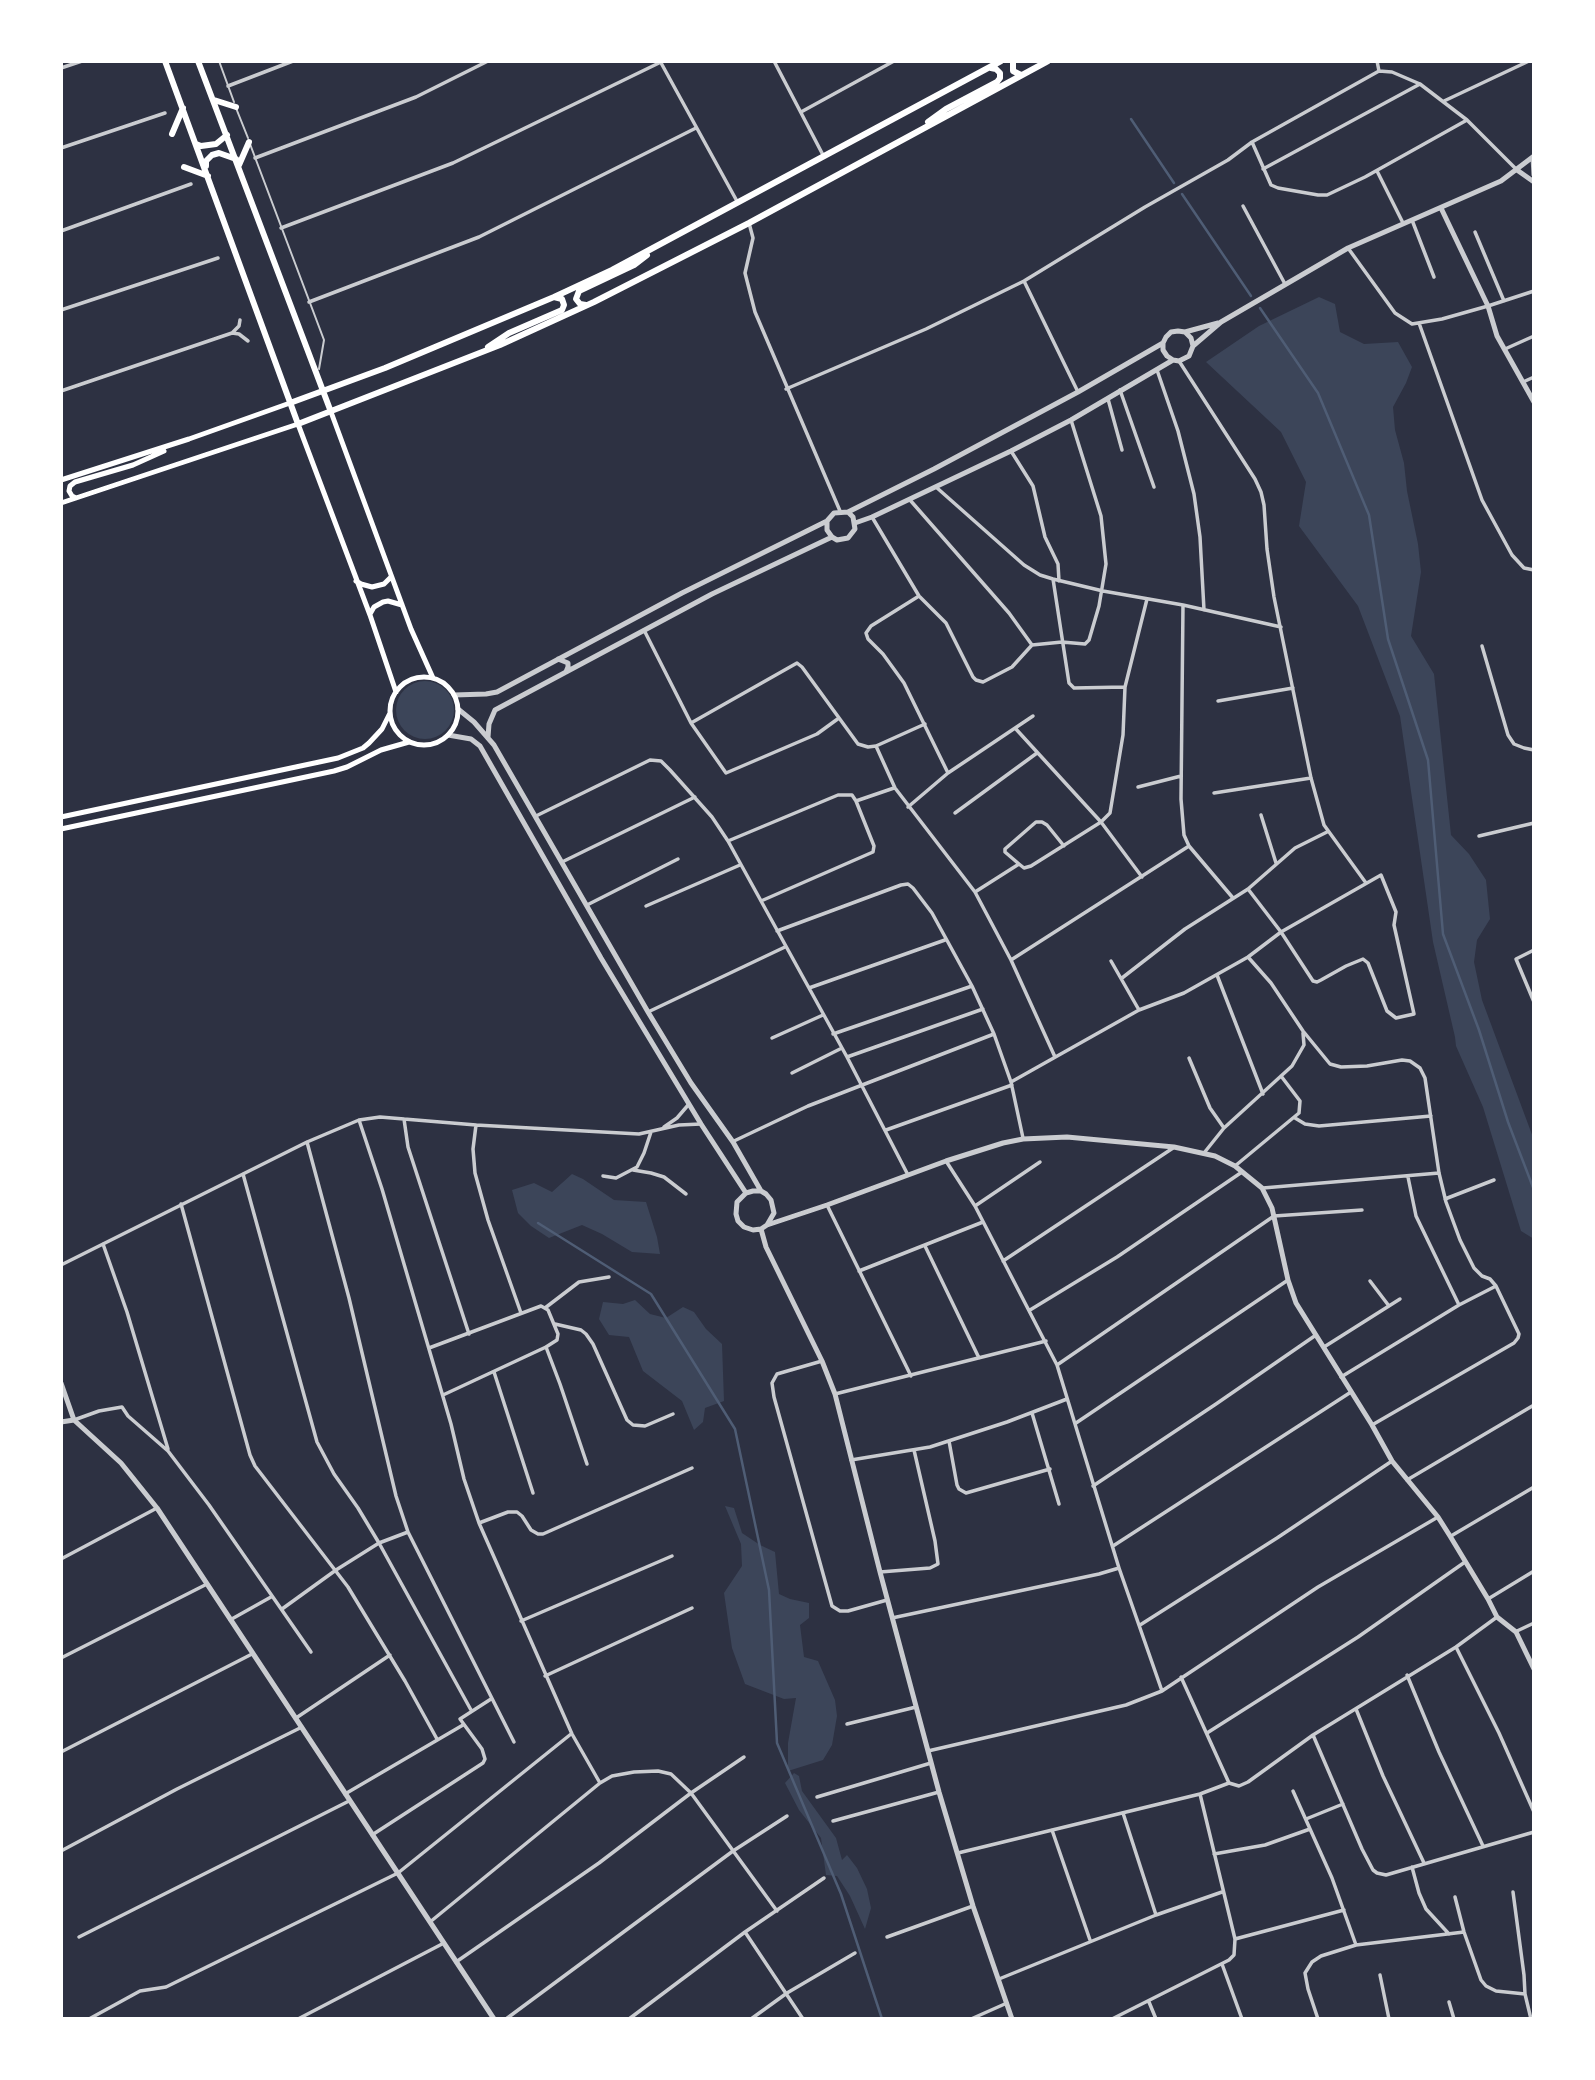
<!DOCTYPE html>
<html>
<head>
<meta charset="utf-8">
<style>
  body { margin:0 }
  #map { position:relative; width:1595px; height:2080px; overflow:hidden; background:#2d3142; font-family:"Space Grotesk",sans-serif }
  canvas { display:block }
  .frame { position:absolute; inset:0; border:63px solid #fff; pointer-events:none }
</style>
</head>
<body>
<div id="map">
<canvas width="1595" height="2080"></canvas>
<div class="frame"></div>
</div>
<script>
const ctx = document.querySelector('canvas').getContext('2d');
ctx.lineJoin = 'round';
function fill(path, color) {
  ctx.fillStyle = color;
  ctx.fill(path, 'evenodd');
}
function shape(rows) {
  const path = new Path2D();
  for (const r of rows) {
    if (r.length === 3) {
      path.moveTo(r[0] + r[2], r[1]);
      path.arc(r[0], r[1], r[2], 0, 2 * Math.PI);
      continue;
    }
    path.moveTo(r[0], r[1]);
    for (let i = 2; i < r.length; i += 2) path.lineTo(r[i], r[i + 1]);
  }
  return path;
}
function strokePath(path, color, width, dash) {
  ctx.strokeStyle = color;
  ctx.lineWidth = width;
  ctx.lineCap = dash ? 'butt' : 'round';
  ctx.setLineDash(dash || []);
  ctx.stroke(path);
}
fill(shape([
  [1319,297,1335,304,1340,332,1364,344,1398,342,1412,367,1406,383,1393,407,1395,430,1404,463,1407,491,1418,544,1421,572,1411,636,1434,674,1451,835,1469,854,1486,880,1490,919,1477,940,1474,962,1482,1000,1534,1140,1534,1239,1521,1231,1483,1107,1456,1046,1455,1037,1433,942,1400,716,1358,606,1299,526,1306,482,1281,432,1206,362,1259,326],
  [425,710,29],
  [572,1174,583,1179,614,1200,646,1202,657,1237,660,1254,632,1252,602,1234,582,1225,549,1238,531,1226,518,1213,512,1190,534,1183,552,1192],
  [635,1300,650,1314,666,1318,683,1307,694,1312,706,1329,722,1344,724,1401,705,1408,703,1422,694,1430,682,1401,643,1371,629,1337,609,1335,599,1319,603,1302,623,1304],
  [725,1506,734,1508,742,1533,760,1545,775,1552,779,1594,790,1599,809,1603,809,1618,800,1625,804,1657,818,1661,835,1700,837,1716,832,1745,823,1760,788,1771,788,1743,796,1698,784,1699,745,1684,732,1648,724,1593,742,1566,741,1544],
  [794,1773,799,1776,802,1791,836,1838,842,1860,847,1855,857,1868,867,1889,871,1908,865,1929,850,1896,837,1876,826,1875,821,1838,799,1810,785,1783]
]), '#3c4559');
strokePath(shape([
  [1131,119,1174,183],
  [1182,194,1251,296],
  [1260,308,1318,393,1369,515,1388,639,1428,760,1443,934,1479,1030,1508,1122,1534,1190],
  [538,1223,651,1294,735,1429,769,1590,777,1743,841,1894,882,2019]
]), '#4f5d75', 2.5);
strokePath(shape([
  [219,61,234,102],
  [236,108,248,138],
  [250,144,324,340,319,369]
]), '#caccd0', 2);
strokePath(shape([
  [660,61,738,203],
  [774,61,823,155],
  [1377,61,1379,71],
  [61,68,82,61],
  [1379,71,1392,72,1420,84,1467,120,1517,170],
  [228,86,293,61],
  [1444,101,1529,61],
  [801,112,894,61],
  [1252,142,1271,185,1278,188,1318,195,1327,195,1365,177,1467,120],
  [61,148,165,113],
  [255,158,416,97,488,61],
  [1263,169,1420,84],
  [1377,171,1403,223],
  [1243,206,1285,284],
  [1412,220,1434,277],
  [749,223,753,238,745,273,755,312,840,511],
  [281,228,453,163,661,62],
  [61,231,191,184],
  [1475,232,1504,301],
  [1348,248,1395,313,1412,324,1442,319,1488,306,1534,291],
  [1024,281,1078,392],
  [309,302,479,237,696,128],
  [61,310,218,258],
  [1419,323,1482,500,1512,555,1524,568,1534,570],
  [232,333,239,326,240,320],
  [1505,349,1534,336],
  [1179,361,1255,479,1261,492,1264,505,1267,549,1274,597,1311,778,1324,825,1366,883],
  [1157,370,1178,431,1194,494,1200,537,1204,610],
  [1523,382,1534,377],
  [786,389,926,329,1024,281,1145,207,1228,160,1252,142,1379,71],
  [1120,390,1154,487],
  [61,391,232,333,239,334,248,341],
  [1108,399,1122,450],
  [1011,451,1033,486,1045,537,1058,564,1059,581],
  [936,487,1024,565,1040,575,1053,579,1103,591,1183,605,1281,627],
  [910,500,1009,613,1032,645],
  [872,517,919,596,946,623,973,677,976,680,983,682,1012,667,1032,645,1062,642,1085,644,1089,640,1099,606,1106,564,1101,516,1071,420],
  [1053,579,1069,683,1074,688,1125,687],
  [919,596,871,626,866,633,868,639,883,654,904,683,948,773],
  [1183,605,1181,799,1184,835,1189,846,1233,898],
  [644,630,691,723,726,773,817,734,839,718],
  [1482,646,1508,735,1514,744,1524,748,1534,750],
  [1218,701,1293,688],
  [691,723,797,663,802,667,858,744,868,747,876,746],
  [925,724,876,746,895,788,975,892,1011,960,1055,1057],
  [1015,728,1101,822,1142,877],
  [1138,787,1181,776],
  [1214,793,1311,778],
  [856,801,894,788],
  [908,807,948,773,1033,716],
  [955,813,1037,753],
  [1261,815,1276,863],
  [536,816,650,760,661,761,670,770,712,817,728,841,847,1057,908,1175],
  [1479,836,1534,823],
  [728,841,838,795,852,795,856,801,874,846,873,852,761,901],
  [562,862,695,797],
  [1019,864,1005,852,1005,849,1036,822,1042,822,1047,825,1064,846],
  [975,892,1019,864,1024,868,1031,866,1101,822,1110,813,1123,735,1125,687,1147,599],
  [587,905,678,859],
  [646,906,740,865],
  [777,931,901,885,908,884,913,888,932,913,972,986,994,1034,1011,1082,1023,1138],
  [1534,950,1516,959,1534,1002],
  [1248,957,1271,983,1303,1031,1330,1064,1341,1067,1367,1066,1402,1060,1410,1061,1420,1068,1425,1078,1439,1173,1446,1202,1460,1240,1474,1268,1482,1276,1490,1279,1496,1286,1519,1334,1518,1338,1514,1343,1372,1425],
  [1011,960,1189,846],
  [1111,961,1139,1010],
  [1217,975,1263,1094],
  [1122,978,1185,929,1248,889,1295,848,1327,832],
  [809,988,945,940],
  [648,1012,785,947],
  [833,1034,972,986],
  [772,1038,823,1015],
  [847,1057,983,1009],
  [1189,1058,1210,1108,1224,1128],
  [792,1073,840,1049],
  [1011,1082,1139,1010,1184,993,1248,957,1281,932,1381,875,1396,912,1394,925,1414,1014,1396,1018,1387,1011,1368,963,1363,959,1346,966,1321,980,1317,982,1313,981,1281,932,1248,889],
  [1295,1118,1305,1124,1319,1126,1431,1116],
  [404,1119,408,1147,469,1334],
  [359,1120,382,1189,451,1424,464,1479,479,1523,572,1734,600,1783],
  [476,1125,473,1149,475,1173,488,1220,521,1313],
  [664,1127,677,1118,689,1104],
  [886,1130,1012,1085],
  [734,1141,808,1106,994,1034],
  [307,1142,349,1298,396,1496,408,1532,514,1742],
  [1204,1153,1224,1128,1292,1066,1304,1045,1303,1033],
  [946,1161,975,1206,1057,1365,1119,1568,1162,1691],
  [1235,1166,1299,1113,1300,1101,1281,1076],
  [633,1170,651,1173,664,1177,686,1194],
  [243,1174,317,1442,334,1474,358,1508,379,1543,471,1710],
  [603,1176,616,1178,637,1167,644,1153,651,1132],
  [1408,1177,1416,1216,1459,1305],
  [1263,1188,1439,1173],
  [1445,1199,1494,1180],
  [181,1204,250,1455,255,1466,348,1587,405,1681,437,1739],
  [827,1205,911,1376],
  [975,1206,1040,1162],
  [103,1244,127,1312,168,1449],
  [925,1246,979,1358],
  [1003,1261,1173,1148],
  [61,1265,307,1142,359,1120,380,1117,476,1125,639,1134,679,1125,701,1124],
  [859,1271,983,1222],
  [1370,1281,1389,1306],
  [545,1308,579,1282,609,1277],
  [1030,1310,1117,1257,1242,1172],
  [555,1324,581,1330,586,1334,593,1344,627,1420,633,1425,645,1426,673,1414],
  [546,1347,560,1384,587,1464],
  [1324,1347,1400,1299],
  [429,1348,541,1306,548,1310,558,1334,557,1340,546,1347,443,1395],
  [822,1361,777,1374,772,1383,774,1397,832,1606,840,1611,848,1611,887,1600],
  [1057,1365,1274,1216,1362,1210],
  [494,1372,533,1493],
  [1341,1377,1459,1305,1496,1286],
  [835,1394,1046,1341],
  [1032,1413,1059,1504],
  [74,1420,99,1411,122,1407,128,1416,168,1451,209,1505,311,1652],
  [1076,1423,1288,1280],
  [949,1441,957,1485,959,1489,966,1493,1050,1469],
  [851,1460,930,1447,1007,1422,1067,1399],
  [1407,1480,1534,1405],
  [1093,1486,1216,1404,1316,1335],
  [479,1523,508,1512,517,1512,522,1516,531,1530,538,1534,543,1534,692,1468],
  [1451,1536,1534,1487],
  [1113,1546,1351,1392],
  [61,1559,157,1508],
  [880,1572,930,1568,938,1564,935,1541,914,1450],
  [1488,1599,1534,1571],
  [282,1609,336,1570,379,1543,408,1532],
  [892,1618,1099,1574,1119,1568],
  [230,1620,271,1597],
  [521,1621,672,1556],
  [1140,1625,1277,1538,1392,1461],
  [1517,1631,1534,1623],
  [1456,1647,1499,1733,1534,1812],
  [61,1658,207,1584],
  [1407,1675,1439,1752,1483,1846],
  [545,1676,692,1608],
  [1181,1677,1229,1783],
  [1356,1709,1383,1776,1424,1863],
  [296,1718,390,1655],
  [847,1724,916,1707],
  [1207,1733,1358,1637,1465,1562],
  [1313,1735,1362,1849,1373,1870,1377,1873,1386,1875,1534,1832],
  [928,1751,1126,1705,1162,1691,1318,1587,1438,1517],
  [61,1752,252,1654],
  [1229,1783,1239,1786,1248,1782,1313,1735,1456,1647,1497,1617],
  [1293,1791,1332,1878,1356,1945],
  [345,1794,463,1725],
  [817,1797,931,1763],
  [1123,1813,1156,1915],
  [1306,1819,1343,1804],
  [833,1821,939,1792],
  [1052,1830,1090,1940],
  [372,1835,483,1763,485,1759,482,1749,460,1719,491,1699],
  [61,1851,177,1789,302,1727],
  [958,1853,1200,1794,1229,1783],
  [1214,1854,1265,1845,1310,1829],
  [1412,1867,1419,1893,1426,1909,1449,1934],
  [1513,1892,1524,1975,1525,1994,1531,2019],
  [1455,1897,1464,1932,1481,1980,1486,1986,1496,1991,1525,1994],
  [430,1922,600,1783,612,1776,634,1772,658,1771,671,1774,691,1793,777,1911],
  [745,1932,803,2019],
  [79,1937,349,1801],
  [887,1937,973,1906],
  [1235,1939,1344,1910],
  [456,1962,599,1863,691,1793,744,1757],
  [1222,1964,1242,2019],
  [1380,1975,1389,2019],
  [999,1979,1156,1915,1222,1892],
  [1149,2002,1156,2019],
  [1449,2002,1454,2019],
  [89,2019,140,1991,166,1987,398,1873,571,1734],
  [298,2019,444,1943],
  [506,2019,733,1851,787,1816],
  [629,2019,745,1932,824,1878],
  [751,2019,787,1993,855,1953],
  [971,2019,1007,2003],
  [1112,2019,1229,1960,1234,1955,1235,1939,1200,1794],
  [1318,2019,1308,1989,1305,1973,1312,1962,1321,1956,1356,1945,1464,1932]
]), '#caccd0', 3.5);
strokePath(shape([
  [1533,157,1534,175],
  [1517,170,1534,182],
  [1441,208,1488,306,1497,336,1534,402],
  [1185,332,1218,323],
  [1193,346,1221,322,1348,248,1501,181,1534,156],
  [848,512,934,469,1078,392,1163,343,1166,337,1171,332,1178,331,1185,332,1191,338,1193,346,1189,356,1179,361,1173,360,1167,356,1163,350,1163,343],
  [855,523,872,517,1011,451,1071,420,1173,360],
  [558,659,568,663,568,667,566,672],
  [454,695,486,694,497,692,682,593,827,521,834,513,848,512,853,517,855,529,848,538,837,540,832,537,827,530,827,521],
  [458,709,474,722,494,745,648,1012,691,1083,733,1142,761,1191],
  [448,735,471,739,480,746,601,958,701,1124,746,1193],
  [488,737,489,724,495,710,712,594,832,537],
  [753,1191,761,1191,766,1194,771,1200,774,1213,767,1225,761,1229,753,1230,744,1227,738,1221,736,1214,737,1202,746,1193,753,1191],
  [767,1225,827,1205,946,1161,1003,1143,1023,1139,1067,1137,1174,1147,1215,1156,1235,1166,1262,1188,1272,1208,1288,1280,1296,1303,1372,1425,1392,1461,1438,1517,1450,1536,1488,1599,1497,1617,1516,1632,1534,1669],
  [761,1229,766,1247,822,1361,835,1394,880,1572,939,1792,973,1906,1012,2019],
  [61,1383,74,1420,121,1463,157,1508,494,2019],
  [61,1422,74,1420]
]), '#caccd0', 5);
strokePath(shape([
  [331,412,411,629,433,678],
  [61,480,189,439,290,403],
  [76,498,72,496,69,491,70,486,75,482,133,465,164,451],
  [61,503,298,424,370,615,396,692],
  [356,581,361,584,372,587,384,584,391,577],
  [370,614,374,607,383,602,388,601,402,605],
  [424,711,34],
  [61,817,338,758,363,748,369,743,382,729,390,713],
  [61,829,334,771,347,767,381,750,409,742]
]), '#fff', 5);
strokePath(shape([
  [165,61,298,424,500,345,594,302,749,223,1048,61],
  [198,61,331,412],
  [1013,61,1013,71,1021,75],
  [214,100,236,107],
  [928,122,946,109,997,82,1000,78,1000,73,996,69,991,68],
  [172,134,183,108],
  [196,144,201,146,216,144,227,135],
  [239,165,249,142],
  [206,166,206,161,212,155,219,153,236,159],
  [184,167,208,176],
  [586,305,580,304,576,299,579,291,634,265,647,255],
  [488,347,509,333,562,310,564,305,562,299,554,297],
  [290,403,385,368,554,297,612,270,1001,61]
]), '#fff', 6);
</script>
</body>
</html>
